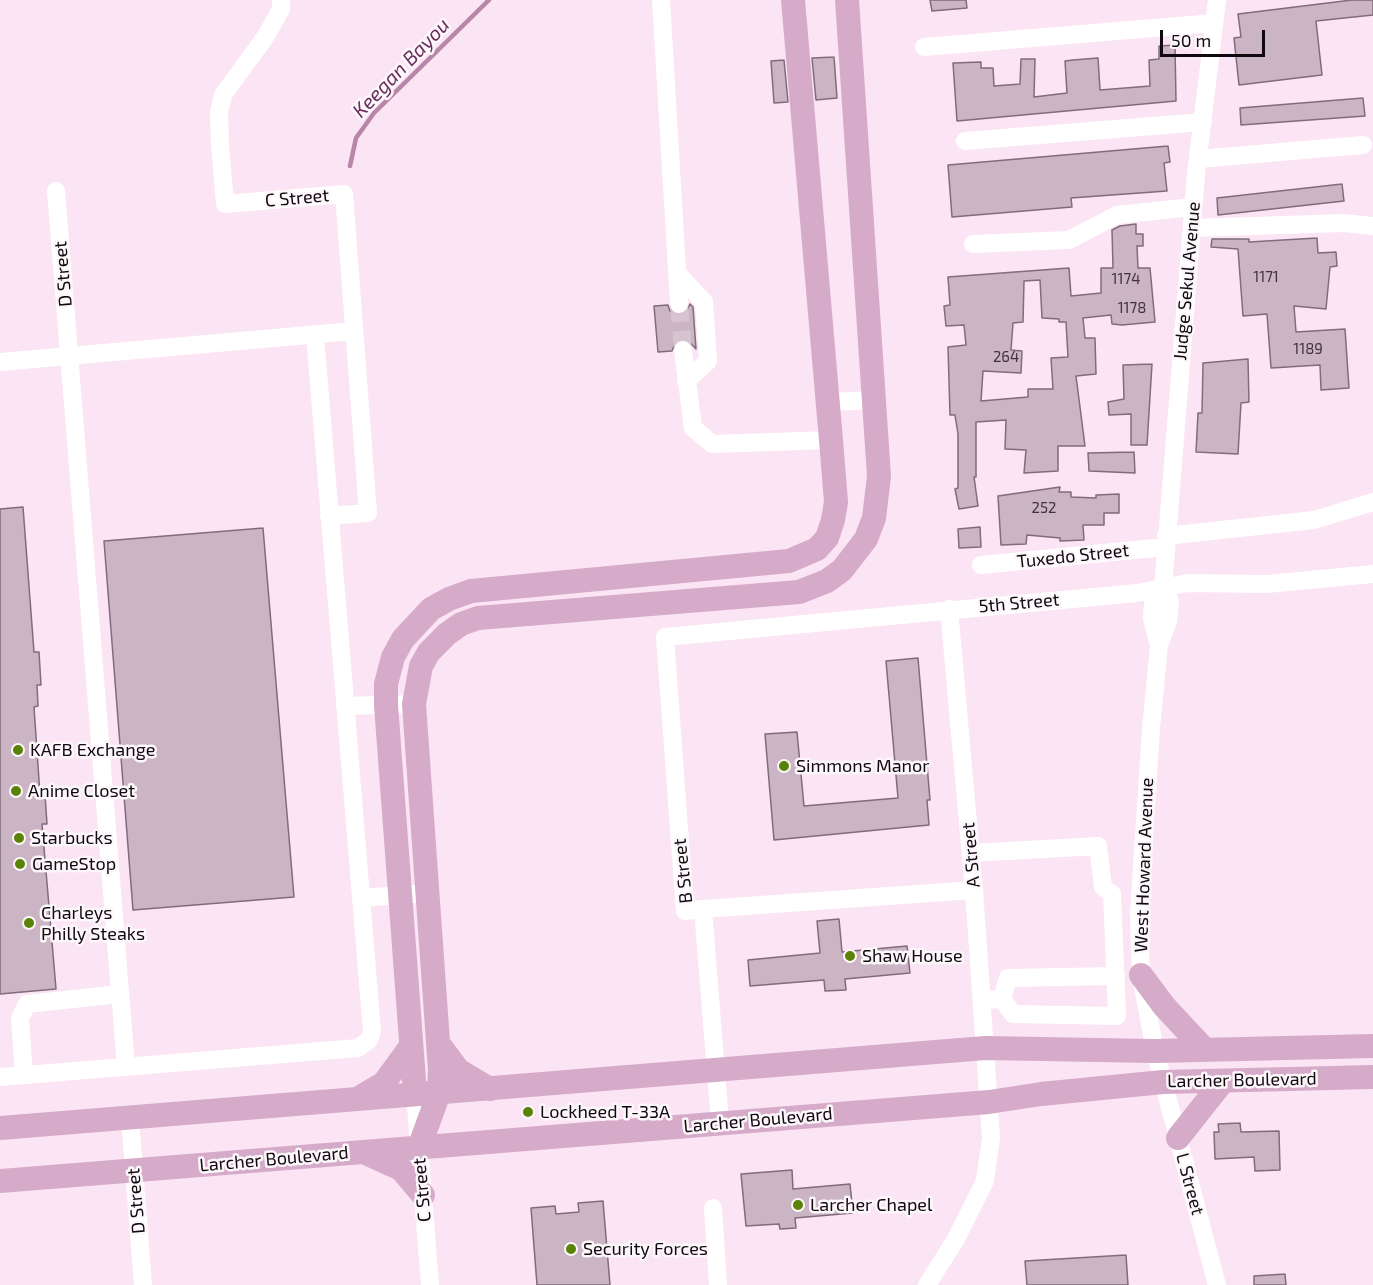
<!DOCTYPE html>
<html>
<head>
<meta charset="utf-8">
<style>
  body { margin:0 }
  #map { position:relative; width:1373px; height:1285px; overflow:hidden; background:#fbe4f3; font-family:"Exo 2",sans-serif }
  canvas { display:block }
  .scale { position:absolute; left:1160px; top:30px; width:105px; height:27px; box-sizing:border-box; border:3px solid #11090e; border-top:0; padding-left:8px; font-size:18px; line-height:21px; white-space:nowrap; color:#11090e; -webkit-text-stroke:4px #fcf7fb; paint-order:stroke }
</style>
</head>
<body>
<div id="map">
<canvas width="1373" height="1285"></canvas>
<div class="scale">50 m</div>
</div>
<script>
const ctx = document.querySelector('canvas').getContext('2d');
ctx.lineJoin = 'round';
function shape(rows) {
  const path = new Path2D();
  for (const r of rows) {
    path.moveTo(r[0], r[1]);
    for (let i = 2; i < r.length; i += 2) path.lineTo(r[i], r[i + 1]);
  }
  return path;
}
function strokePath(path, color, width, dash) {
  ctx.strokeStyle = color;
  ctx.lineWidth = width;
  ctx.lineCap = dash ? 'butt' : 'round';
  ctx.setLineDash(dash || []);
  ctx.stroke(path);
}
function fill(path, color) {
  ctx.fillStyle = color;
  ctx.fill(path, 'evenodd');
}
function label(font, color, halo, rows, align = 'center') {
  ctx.font = font + ' "Exo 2",sans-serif';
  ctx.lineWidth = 5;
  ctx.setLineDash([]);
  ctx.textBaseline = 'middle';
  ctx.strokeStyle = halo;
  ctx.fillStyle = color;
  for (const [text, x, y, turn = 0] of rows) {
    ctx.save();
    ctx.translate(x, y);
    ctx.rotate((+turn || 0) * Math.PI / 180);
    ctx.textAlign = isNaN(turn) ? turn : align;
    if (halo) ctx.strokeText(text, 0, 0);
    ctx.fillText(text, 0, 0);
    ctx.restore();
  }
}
strokePath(shape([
  [350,166,356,138,374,113,489,0]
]), '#b786a8', 4.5);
const building = shape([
  [930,0,966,0,967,8,932,11,930,0],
  [1352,0,1373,0,1373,15,1316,21,1322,75,1239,85,1234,38,1241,37,1238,14,1352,0],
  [1175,45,1176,101,957,121,953,63,981,62,981,68,993,68,994,86,1020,84,1021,59,1035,59,1034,97,1067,93,1065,61,1073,60,1098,58,1100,90,1150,86,1149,60,1159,59,1159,46,1175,45],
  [834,57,837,98,816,100,812,58,834,57],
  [784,60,788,102,774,103,771,61,784,60],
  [1363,98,1365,116,1241,125,1240,108,1363,98],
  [1168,146,1170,162,1164,163,1167,191,1071,198,1072,207,952,217,948,165,1168,146],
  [1342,184,1344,201,1218,215,1217,198,1342,184],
  [1136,224,1136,234,1143,234,1143,246,1137,246,1138,268,1150,268,1155,322,1122,325,1112,324,1111,315,1083,318,1085,338,1095,338,1096,374,1076,376,1085,446,1058,446,1058,471,1024,473,1026,450,1005,449,1006,420,976,422,976,477,974,477,978,506,959,509,955,489,958,488,958,434,955,415,950,415,948,347,966,345,964,325,946,326,944,306,950,305,948,277,1069,268,1071,296,1101,293,1101,268,1113,268,1112,230,1120,226,1136,224],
  [1040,280,1042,318,1059,319,1059,322,1066,322,1068,357,1051,358,1053,389,1028,389,1028,397,981,401,983,371,1021,373,1022,351,1011,350,1013,323,1023,322,1024,281,1040,280],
  [1317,238,1318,253,1336,252,1337,266,1330,267,1326,309,1294,306,1296,332,1345,329,1349,388,1321,390,1320,365,1271,368,1267,314,1243,316,1238,249,1211,247,1212,239,1249,239,1249,242,1317,238],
  [690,304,693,307,696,349,688,340,682,339,676,341,672,351,658,352,654,306,668,305,670,311,679,315,686,313,690,304],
  [1248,359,1249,402,1241,403,1238,454,1196,452,1198,413,1202,413,1203,363,1248,359],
  [1152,364,1147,445,1131,445,1131,414,1109,415,1108,402,1124,399,1123,365,1152,364],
  [1134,452,1135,473,1089,471,1088,453,1134,452],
  [1060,487,1059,492,1071,492,1071,497,1096,498,1096,495,1119,494,1119,513,1104,513,1104,525,1083,525,1084,540,1060,541,1060,538,1027,535,1026,544,1001,545,998,496,1060,487],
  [23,507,34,652,39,652,41,685,37,685,38,706,34,707,40,795,45,794,47,824,42,824,56,989,0,994,0,509,23,507],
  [980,527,981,547,959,548,958,529,980,527],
  [263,528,294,897,133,910,104,541,263,528],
  [918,658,930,800,927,800,929,825,774,840,765,734,797,732,804,806,898,798,886,661,918,658],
  [839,919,842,952,907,946,910,973,845,979,846,990,825,991,824,980,750,986,748,960,820,953,817,921,839,919],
  [1240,1123,1241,1132,1279,1131,1280,1170,1255,1171,1254,1157,1215,1159,1214,1132,1219,1132,1218,1124,1240,1123],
  [792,1170,793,1189,850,1184,853,1213,795,1218,796,1228,780,1229,779,1224,746,1226,741,1174,792,1170],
  [603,1201,610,1285,537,1285,531,1208,555,1206,556,1214,579,1212,578,1203,603,1201],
  [1126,1255,1128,1285,1027,1285,1025,1261,1126,1255],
  [1285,1274,1286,1285,1254,1285,1254,1276,1285,1274]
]);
fill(building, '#cbb4c3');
strokePath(building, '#806c7a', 1.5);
strokePath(shape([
  [679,304,683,350]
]), '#d8c3d1', 18, [18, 9]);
strokePath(shape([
  [281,0,281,9,266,36,223,95,219,113,220,146,225,204,344,194,368,513,329,516],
  [661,0,679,304],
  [924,47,1214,23],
  [965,141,1203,122],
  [1198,159,1363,145],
  [56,191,126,1067],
  [1192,228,1343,223,1373,226],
  [973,244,1069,240,1117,215,1193,207],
  [677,273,704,302,708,361,686,381],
  [683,350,693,428,712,444,831,440],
  [0,362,354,331],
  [828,402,874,400],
  [1166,536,1314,520,1373,502],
  [981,565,1165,547],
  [1163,589,1170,601,1168,621,1159,645,1151,729,1139,913,1141,975,1155,1051,1217,1285],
  [1159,645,1152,619,1153,602,1163,589,1196,174,1217,0],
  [345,706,414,704],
  [971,853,1098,846,1103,887,1112,894,1117,1016,1013,1014,1002,999,982,1000],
  [361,898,427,893],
  [703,909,974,890],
  [1002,999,1008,978,1116,976],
  [24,1075,20,1018,27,1004,120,994],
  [0,1077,358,1048,369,1040,372,1031,315,335],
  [415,1094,430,1285],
  [130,1118,143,1285],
  [720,1123,703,909,685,911,665,637,1137,593,1188,583,1267,584,1373,574],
  [713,1208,718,1285],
  [927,1285,956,1239,985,1181,991,1138,974,890,949,609]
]), '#fff', 18);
strokePath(shape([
  [1141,975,1164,1006,1205,1050],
  [438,1043,458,1070,490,1089],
  [415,1094,386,705,386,684,393,657,403,639,431,609,449,599,471,591,789,561,817,549,827,538,833,520,836,502,831,440,793,0],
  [362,1096,384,1083,411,1046],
  [0,1128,985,1048,1155,1051,1373,1046],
  [1178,1138,1223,1081],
  [419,1148,439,1093,440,1070,414,704,421,666,429,652,447,634,461,624,478,618,799,592,827,581,842,570,866,539,874,518,879,476,847,0],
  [368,1154,401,1169,423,1195],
  [0,1181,989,1102,1041,1094,1163,1082,1373,1077]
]), '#d6abc9', 24);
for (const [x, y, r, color] of [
  [18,750,6,"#598206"],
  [784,766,6,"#598206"],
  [16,791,6,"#598206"],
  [19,838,6,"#598206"],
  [20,864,6,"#598206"],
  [29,923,6,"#598206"],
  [850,956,6,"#598206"],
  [528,1112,6,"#598206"],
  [798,1205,6,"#598206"],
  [571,1249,6,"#598206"]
]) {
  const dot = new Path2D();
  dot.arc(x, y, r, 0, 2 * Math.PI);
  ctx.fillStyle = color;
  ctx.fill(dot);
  strokePath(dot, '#fcf7fb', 2);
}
label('15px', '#40343b', null, [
  ["1171",1266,277],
  ["1174",1126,279],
  ["1178",1132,308],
  ["1189",1308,349],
  ["264",1006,357],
  ["252",1044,508]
]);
label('18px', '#11090e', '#fcf7fb', [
  ["C Street",297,198,-5],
  ["D Street",63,274,-95],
  ["Judge Sekul Avenue",1187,281,-85],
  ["Tuxedo Street",1073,556,-6],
  ["5th Street",1019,603,-5],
  ["A Street",971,855,-95],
  ["West Howard Avenue",1144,865,-88],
  ["B Street",683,871,-96],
  ["Larcher Boulevard",1242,1080,-1],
  ["Larcher Boulevard",758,1120,-5],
  ["Larcher Boulevard",274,1159,-5],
  ["L Street",1190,1184,75],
  ["C Street",422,1190,-95],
  ["D Street",136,1201,-95]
]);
label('18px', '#11090e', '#fcf7fb', [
  ["KAFB Exchange",30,750],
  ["Simmons Manor",796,766],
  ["Anime Closet",28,791],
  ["Starbucks",31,838],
  ["GameStop",32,864],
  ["Charleys",41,913],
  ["Philly Steaks",41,934],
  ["Shaw House",862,956],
  ["Lockheed T-33A",540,1112],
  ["Larcher Chapel",810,1205],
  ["Security Forces",583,1249]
], 'left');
label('italic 20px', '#6a2d5a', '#fcf7fb', [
  ["Keegan Bayou",401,68,-46]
]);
</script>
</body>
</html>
